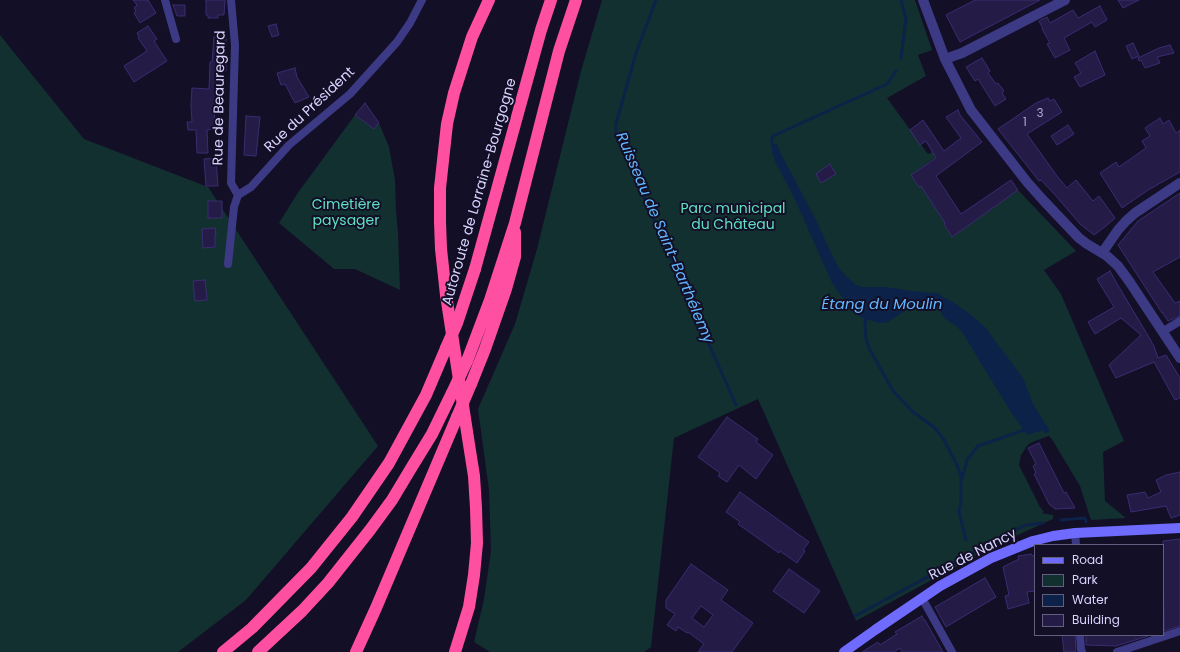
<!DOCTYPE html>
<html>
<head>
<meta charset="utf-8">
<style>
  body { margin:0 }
  #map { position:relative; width:1180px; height:652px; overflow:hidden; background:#130f26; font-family:Poppins,sans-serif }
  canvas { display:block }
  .legend { position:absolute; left:1034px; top:544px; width:130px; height:92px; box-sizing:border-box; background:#130f26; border:1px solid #625e7d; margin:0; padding:5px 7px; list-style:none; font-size:12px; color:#d9d4ff }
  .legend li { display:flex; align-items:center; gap:8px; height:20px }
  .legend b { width:20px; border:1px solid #625e7d }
</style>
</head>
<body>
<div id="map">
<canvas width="1180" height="652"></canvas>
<ul class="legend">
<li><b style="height:5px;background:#6f6bff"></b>Road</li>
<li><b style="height:11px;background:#12302f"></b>Park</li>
<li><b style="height:11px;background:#0c2248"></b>Water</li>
<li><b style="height:11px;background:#241b47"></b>Building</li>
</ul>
</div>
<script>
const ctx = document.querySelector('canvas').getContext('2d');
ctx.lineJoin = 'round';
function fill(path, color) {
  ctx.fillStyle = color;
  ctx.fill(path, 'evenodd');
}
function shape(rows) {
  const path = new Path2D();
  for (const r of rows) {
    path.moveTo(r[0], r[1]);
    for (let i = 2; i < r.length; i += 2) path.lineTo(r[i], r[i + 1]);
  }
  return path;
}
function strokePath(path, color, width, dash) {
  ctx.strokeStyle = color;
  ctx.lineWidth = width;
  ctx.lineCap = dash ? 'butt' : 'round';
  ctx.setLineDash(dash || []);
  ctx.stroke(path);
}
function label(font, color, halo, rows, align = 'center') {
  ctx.font = font + ' Poppins,sans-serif';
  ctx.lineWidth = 4;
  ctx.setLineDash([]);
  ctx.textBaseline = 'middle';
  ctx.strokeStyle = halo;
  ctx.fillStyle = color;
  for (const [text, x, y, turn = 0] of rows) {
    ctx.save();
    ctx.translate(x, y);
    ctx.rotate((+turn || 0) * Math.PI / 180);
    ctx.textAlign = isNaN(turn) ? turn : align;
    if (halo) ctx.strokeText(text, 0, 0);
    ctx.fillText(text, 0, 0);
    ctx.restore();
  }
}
fill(shape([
  [602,0,915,0,932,50,918,55,926,76,887,98,928,154,933,152,936,157,911,175,919,187,921,186,945,223,944,225,952,237,1018,190,1076,251,1044,270,1061,294,1124,441,1103,452,1105,501,1126,518,1091,520,1080,486,1053,441,1049,436,1043,438,1030,443,1027,446,1021,455,1019,465,1040,507,1044,512,1041,513,1053,515,1053,519,998,544,856,621,758,399,674,438,651,647,644,652,490,652,474,642,484,599,491,551,489,490,478,409,515,324,537,249,581,71],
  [0,35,84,139,208,187,378,446,246,600,178,652,0,652],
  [355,115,374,129,379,123,389,147,395,180,396,211,398,232,400,290,355,269,334,269,279,223,297,194]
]), '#12302f');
fill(shape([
  [777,144,782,156,815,218,833,257,839,268,846,276,855,284,861,287,886,287,911,291,938,293,943,297,953,302,970,314,985,327,1023,378,1033,404,1050,431,1045,434,1043,430,1027,435,1009,409,962,332,955,325,944,318,936,304,932,302,930,300,926,300,905,311,888,322,880,323,862,318,854,312,844,300,832,283,796,202,775,161,772,153,772,145]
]), '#0c2248');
strokePath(shape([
  [656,0,636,53,616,124,616,135,736,405],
  [901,0,906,19,901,58],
  [774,148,772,145,772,138,773,136,887,84,896,71],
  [866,316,865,327,866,339,870,350,893,391,913,412,935,428,944,440,957,465,961,476,961,500,959,512,966,540],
  [962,479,967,460,978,446,1024,430],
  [1061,520,1085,518,1086,522],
  [855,616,1011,532,1026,525,1043,523]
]), '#0c2248', 3);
const building = shape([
  [133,0,148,0,156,13,140,23,134,13,136,11,134,8,137,5,133,0],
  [206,0,225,0,224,15,218,15,218,18,208,18,208,15,206,15,206,0],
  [975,0,1040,0,960,42,946,15,975,0],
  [1118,0,1139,0,1123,8,1118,0],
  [173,5,185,5,185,16,177,16,173,5],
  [1100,6,1107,20,1095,27,1092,22,1064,38,1070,50,1055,58,1047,44,1050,43,1042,29,1043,29,1039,21,1047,17,1050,23,1073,10,1078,18,1100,6],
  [276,24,279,35,272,37,268,26,276,24],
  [148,26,157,39,154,41,167,61,134,82,124,66,147,51,138,38,139,37,137,33,148,26],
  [214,37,226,38,225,63,226,63,226,71,222,71,221,90,222,90,221,105,214,105,215,129,207,130,208,153,197,153,196,130,188,130,187,122,192,122,191,105,192,88,209,89,210,62,212,62,214,37],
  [1133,43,1139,56,1132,59,1126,46,1133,43],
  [1170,45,1174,53,1157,57,1160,63,1145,68,1141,60,1139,61,1138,58,1159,48,1170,45],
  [1095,51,1105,75,1080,87,1074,77,1081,73,1075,63,1095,51],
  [982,58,990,71,988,73,996,84,998,83,1004,91,1002,93,1006,99,995,106,978,79,975,81,966,67,982,58],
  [295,68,297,77,309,97,295,103,285,84,281,85,277,73,295,68],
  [1048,98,1050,101,1054,99,1062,112,1027,134,1057,176,1067,188,1076,180,1093,201,1099,196,1115,218,1106,226,1094,235,1080,224,1056,196,1041,180,1039,181,998,129,1036,103,1048,98],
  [365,103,379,123,374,129,355,115,365,103],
  [958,110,960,115,982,142,936,176,961,214,1011,180,1018,190,952,237,944,224,945,223,921,186,919,187,911,175,936,158,926,141,920,145,910,130,923,120,944,151,961,138,946,117,958,110],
  [246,116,260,117,256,156,244,155,246,116],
  [1160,118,1163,124,1169,120,1176,133,1180,130,1180,172,1148,190,1122,208,1100,173,1116,162,1119,167,1146,148,1142,141,1150,136,1145,128,1160,118],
  [1068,125,1074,134,1057,145,1051,136,1068,125],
  [216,158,218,186,206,186,204,159,216,158],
  [830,164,836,174,821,183,816,174,830,164],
  [1180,193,1180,257,1153,272,1175,303,1180,301,1180,316,1168,321,1162,312,1162,313,1118,245,1138,221,1180,193],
  [208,201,222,201,222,218,208,218,208,201],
  [215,228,216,235,215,235,215,247,203,248,202,229,215,228],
  [1110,271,1116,282,1150,339,1152,343,1154,346,1158,358,1166,355,1180,378,1180,398,1175,400,1154,362,1116,378,1109,365,1141,335,1121,318,1095,334,1088,322,1114,307,1097,279,1110,271],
  [205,280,207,300,195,301,193,281,205,280],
  [727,417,758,439,756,442,773,455,756,479,739,465,727,482,718,476,720,473,698,457,727,417],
  [1039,443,1064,493,1066,492,1075,508,1055,509,1049,504,1034,474,1036,473,1033,466,1036,464,1028,448,1039,443],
  [1180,472,1180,515,1171,518,1166,506,1131,512,1127,495,1145,492,1148,498,1161,492,1156,480,1166,475,1180,472],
  [740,492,809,542,803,550,805,551,797,563,780,551,779,553,738,524,740,522,726,512,740,492],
  [1180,539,1180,626,1164,631,1163,541,1180,539],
  [1031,554,1032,556,1035,555,1035,591,1027,592,1029,603,1008,609,1005,596,1009,595,1003,567,1019,559,1018,556,1031,554],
  [691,564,728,590,721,600,753,623,732,652,698,652,704,644,688,632,687,633,678,627,676,631,667,625,675,614,666,608,666,600,691,564],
  [701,606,713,615,704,627,692,618,701,606],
  [789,569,820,591,804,613,773,591,789,569],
  [985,578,996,597,946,627,935,607,985,578],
  [922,616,924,620,925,620,943,652,902,652,900,648,894,652,862,652,878,642,880,645,897,634,895,632,922,616],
  [1062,635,1075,635,1076,652,1064,652,1062,635],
  [1086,635,1147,635,1148,636,1116,646,1086,645,1086,635]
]);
fill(building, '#241b47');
strokePath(building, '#3b2d73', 1);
strokePath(shape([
  [165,0,176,39],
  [231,0,235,45,231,183,238,195],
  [238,195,251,187,289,145,350,94,397,42,410,23,422,0],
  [228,264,234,207,238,195],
  [1162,332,1180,321],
  [1075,533,1076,545],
  [922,598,952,652],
  [1080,635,1081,649,1082,652],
  [1117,652,1180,631]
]), '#3d3a85', 8);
strokePath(shape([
  [923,0,945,59,971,110,1027,182,1043,200,1079,238,1087,244,1107,256,1118,266,1129,281,1180,358],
  [945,59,962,53,1065,0],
  [1102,253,1118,230,1126,221,1135,213,1180,183]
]), '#3d3a85', 10);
strokePath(shape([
  [844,652,875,630,940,586,991,558,1033,541,1053,536,1075,533,1180,528]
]), '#6f6bff', 10);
strokePath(shape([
  [475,269,541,30,551,0],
  [467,361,475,340,490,300,515,223,559,51,576,0],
  [471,384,485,349,506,289,515,257,515,232],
  [223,652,252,628,311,568,352,517,389,463,426,395,446,348],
  [258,652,302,611,328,583,370,530,392,500,410,470,432,434,452,393],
  [356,652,376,608,457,417],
  [455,652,469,607,474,575,477,543,476,508,474,476,468,438,446,295,441,249,440,222,440,188,447,124,454,93,472,37,489,0]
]), '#ff4fa3', 12);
strokePath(shape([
  [446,348,457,323,475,269],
  [452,393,467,361],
  [457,417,471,384]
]), '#ff4fa3', 12);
label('12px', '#aca6d1', null, [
  ["3",1040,114],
  ["1",1025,123]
]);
label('14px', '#d9d4ff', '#130f26', [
  ["Rue de Beauregard",220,98,-89],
  ["Rue du Président",310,110,-43],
  ["Autoroute de Lorraine-Bourgogne",480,192,-74],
  ["Rue de Nancy",973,555,-27]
]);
label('14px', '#5fe0c0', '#130f26', [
  ["Cimetière",346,205],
  ["paysager",346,221],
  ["Parc municipal",733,209],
  ["du Château",733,225]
]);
label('italic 15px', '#62b6ff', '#130f26', [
  ["Ruisseau de Saint-Barthélemy",664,238,67],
  ["Étang du Moulin",882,305]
]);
</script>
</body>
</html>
